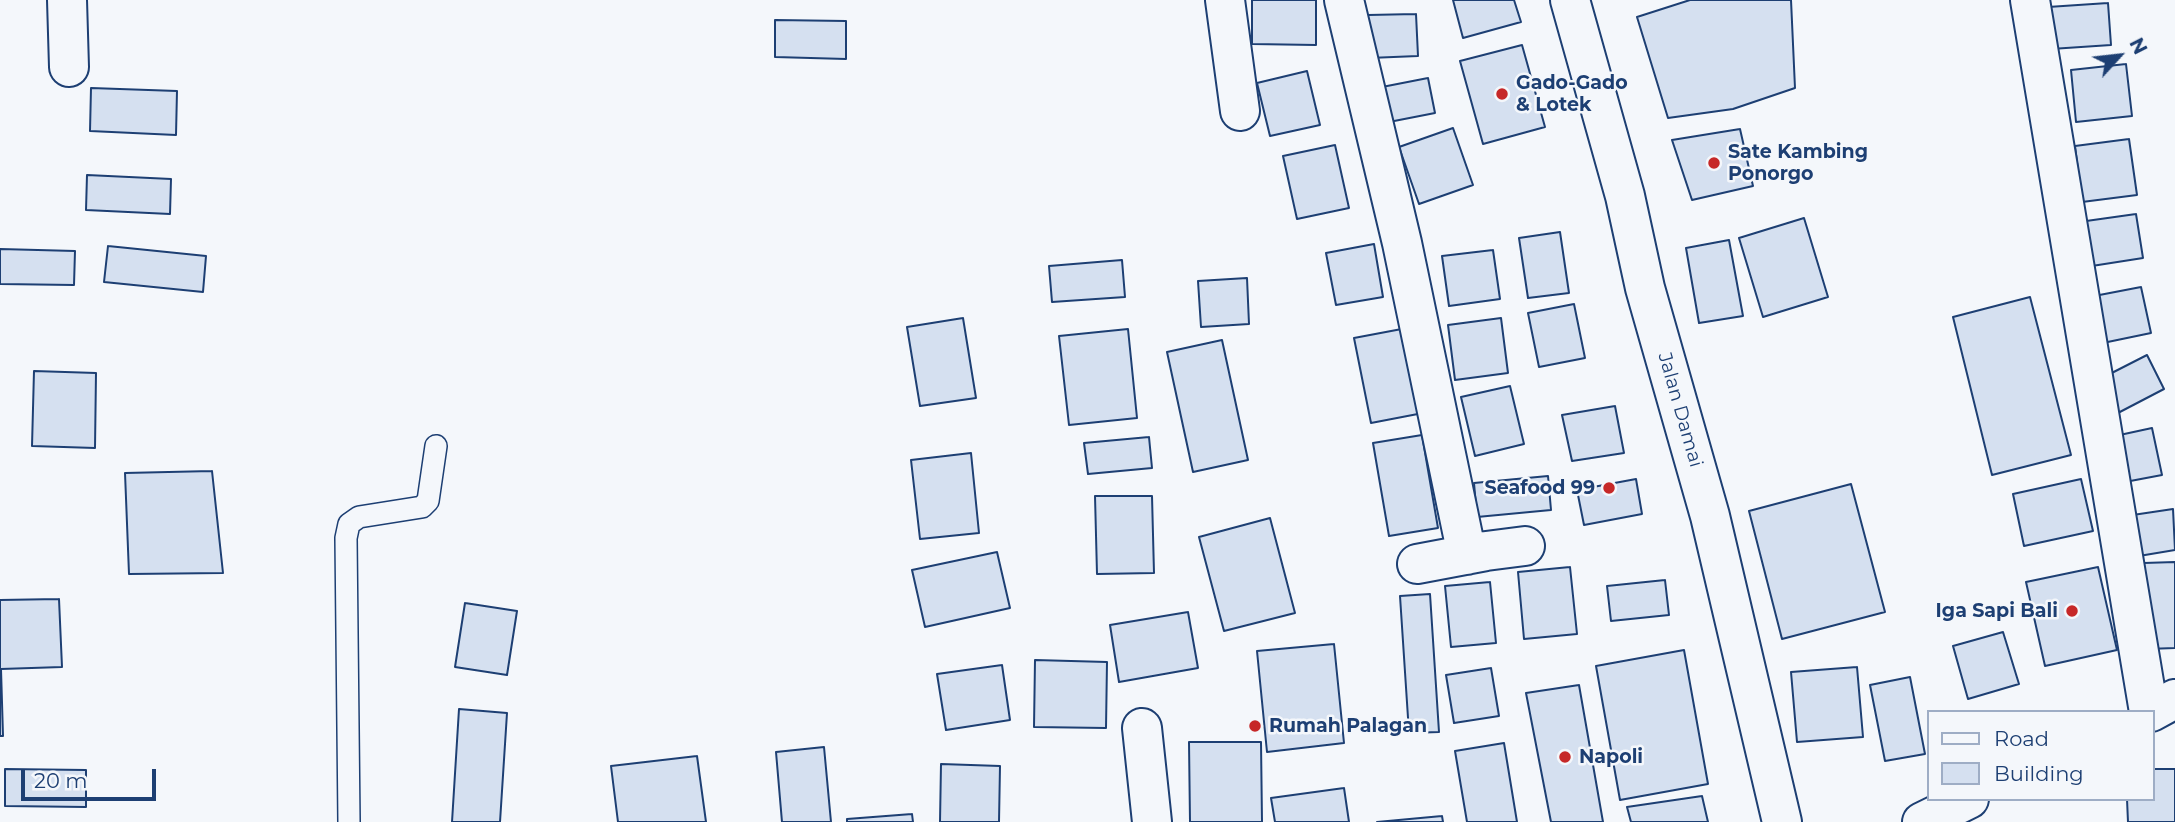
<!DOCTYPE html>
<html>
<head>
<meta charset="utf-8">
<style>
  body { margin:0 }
  #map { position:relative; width:2175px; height:822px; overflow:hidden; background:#f4f7fb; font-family:Montserrat,sans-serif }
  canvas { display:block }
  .legend { position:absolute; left:1927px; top:710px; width:228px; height:91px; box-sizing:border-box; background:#f4f7fb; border:2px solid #9eadc5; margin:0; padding:9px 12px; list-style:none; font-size:21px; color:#1d3f73 }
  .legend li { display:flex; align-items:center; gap:14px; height:35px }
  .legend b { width:35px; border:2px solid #9eadc5 }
  .north { position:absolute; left:2084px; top:21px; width:70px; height:70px; -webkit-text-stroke:5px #f4f7fb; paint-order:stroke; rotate:63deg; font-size:19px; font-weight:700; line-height:28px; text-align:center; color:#1d3f73 }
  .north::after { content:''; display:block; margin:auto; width:24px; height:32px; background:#1d3f73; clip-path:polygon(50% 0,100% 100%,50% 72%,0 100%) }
  .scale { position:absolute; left:21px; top:769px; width:135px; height:32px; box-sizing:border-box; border:4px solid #1d3f73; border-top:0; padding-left:9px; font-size:21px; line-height:24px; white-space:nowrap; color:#1d3f73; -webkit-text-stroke:5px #f4f7fb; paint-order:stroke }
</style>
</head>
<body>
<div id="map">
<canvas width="2175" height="822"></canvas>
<ul class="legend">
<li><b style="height:9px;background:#f4f7fb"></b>Road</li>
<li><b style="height:19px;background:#d5e0f0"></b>Building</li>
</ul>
<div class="north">N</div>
<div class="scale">20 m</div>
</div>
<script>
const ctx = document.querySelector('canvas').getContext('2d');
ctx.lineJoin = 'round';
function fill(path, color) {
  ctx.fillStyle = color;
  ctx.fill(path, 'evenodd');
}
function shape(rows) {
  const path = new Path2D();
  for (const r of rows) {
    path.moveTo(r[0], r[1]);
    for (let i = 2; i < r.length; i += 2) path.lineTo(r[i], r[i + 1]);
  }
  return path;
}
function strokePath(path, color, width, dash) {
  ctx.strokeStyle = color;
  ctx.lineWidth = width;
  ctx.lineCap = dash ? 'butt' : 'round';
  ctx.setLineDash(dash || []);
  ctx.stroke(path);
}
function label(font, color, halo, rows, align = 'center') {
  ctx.font = font + ' Montserrat,sans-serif';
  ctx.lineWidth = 5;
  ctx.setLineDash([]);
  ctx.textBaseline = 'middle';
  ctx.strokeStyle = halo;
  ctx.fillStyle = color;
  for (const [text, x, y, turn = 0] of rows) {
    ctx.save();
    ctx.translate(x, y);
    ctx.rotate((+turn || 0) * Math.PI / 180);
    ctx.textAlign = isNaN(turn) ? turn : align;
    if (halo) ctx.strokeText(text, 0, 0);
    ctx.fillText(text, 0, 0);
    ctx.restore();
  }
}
const building = shape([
  [1252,0,1316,0,1316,45,1252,44,1252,0],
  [1453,0,1514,0,1521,22,1463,38,1453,0],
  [1690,0,1791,0,1795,88,1733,109,1668,118,1637,17,1690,0],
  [2108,3,2111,45,2051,49,2048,7,2108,3],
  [1416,14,1418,56,1369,58,1368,15,1416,14],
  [775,20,846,21,846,59,775,57,775,20],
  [1522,45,1545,127,1483,144,1460,61,1522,45],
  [2126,64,2132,116,2076,122,2071,70,2126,64],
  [1307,71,1320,125,1270,136,1257,83,1307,71],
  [1428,78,1435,113,1389,122,1382,87,1428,78],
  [91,88,177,91,176,135,90,131,91,88],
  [1453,128,1473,185,1419,204,1399,147,1453,128],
  [1740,129,1753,186,1692,200,1672,140,1740,129],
  [2129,139,2137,195,2082,202,2075,146,2129,139],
  [1335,145,1349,208,1297,219,1283,156,1335,145],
  [87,175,171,179,170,214,86,210,87,175],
  [2136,214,2143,258,2079,268,2072,223,2136,214],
  [1804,218,1828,297,1763,317,1739,238,1804,218],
  [1560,232,1569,293,1528,298,1519,238,1560,232],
  [1729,240,1743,316,1699,323,1686,248,1729,240],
  [1374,244,1383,297,1336,305,1326,253,1374,244],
  [108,246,206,256,203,292,104,282,108,246],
  [0,249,75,251,74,285,0,284,0,249],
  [1493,250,1500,299,1449,306,1442,256,1493,250],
  [1122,260,1125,297,1052,302,1049,266,1122,260],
  [1247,278,1249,324,1201,327,1198,281,1247,278],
  [2141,287,2151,333,2098,344,2089,297,2141,287],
  [2030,297,2071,455,1992,475,1953,317,2030,297],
  [1574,304,1585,358,1539,367,1528,313,1574,304],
  [963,318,976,398,920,406,907,327,963,318],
  [1501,318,1508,373,1455,380,1448,325,1501,318],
  [1407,328,1423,413,1371,423,1354,338,1407,328],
  [1128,329,1137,418,1069,425,1059,336,1128,329],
  [1222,340,1248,460,1193,472,1167,352,1222,340],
  [2147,355,2164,389,2116,414,2098,380,2147,355],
  [34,371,96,373,95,448,32,446,34,371],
  [1510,386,1524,444,1475,456,1461,397,1510,386],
  [1615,406,1624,453,1572,461,1562,415,1615,406],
  [2152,428,2162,475,2125,482,2115,436,2152,428],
  [1422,435,1438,528,1389,536,1373,443,1422,435],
  [1149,437,1152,468,1088,474,1084,443,1149,437],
  [971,453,979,533,920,539,911,460,971,453],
  [212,471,223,573,129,574,125,473,212,471],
  [1548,476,1551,510,1477,517,1474,483,1548,476],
  [1636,479,1642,514,1584,525,1577,490,1636,479],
  [2081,479,2093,531,2024,546,2013,494,2081,479],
  [1851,484,1885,612,1782,639,1749,511,1851,484],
  [1095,496,1152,496,1154,573,1097,574,1095,496],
  [2173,509,2175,550,2133,557,2126,516,2173,509],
  [1270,518,1295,613,1224,631,1199,537,1270,518],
  [997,552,1010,608,925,627,912,570,997,552],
  [2175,562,2175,648,2147,649,2144,563,2175,562],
  [1570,567,1577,634,1524,639,1518,572,1570,567],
  [2098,567,2117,650,2045,666,2026,582,2098,567],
  [1665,580,1669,615,1611,621,1607,586,1665,580],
  [1490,582,1496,643,1451,647,1445,586,1490,582],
  [1430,594,1439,732,1409,733,1400,596,1430,594],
  [59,599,62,667,1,669,3,736,0,736,0,600,59,599],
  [465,603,517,611,507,675,455,667,465,603],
  [1188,612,1198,668,1119,682,1110,625,1188,612],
  [2003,632,2019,684,1968,699,1953,646,2003,632],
  [1334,644,1344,743,1267,752,1257,651,1334,644],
  [1684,650,1708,784,1620,800,1596,666,1684,650],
  [1035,660,1107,662,1106,728,1034,727,1035,660],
  [1002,665,1010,720,946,730,937,674,1002,665],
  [1857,667,1863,737,1797,742,1791,672,1857,667],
  [1491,668,1499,716,1454,723,1446,675,1491,668],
  [1910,677,1925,754,1885,761,1870,685,1910,677],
  [1579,685,1603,822,1551,822,1526,693,1579,685],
  [459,709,507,713,500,822,452,822,459,709],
  [1189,742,1261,742,1262,822,1190,822,1189,742],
  [1504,743,1517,822,1467,822,1455,751,1504,743],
  [824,747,831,822,782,822,776,752,824,747],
  [697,756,706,822,618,822,611,766,697,756],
  [941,764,1000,766,999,822,940,822,941,764],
  [5,769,86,770,86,807,5,806,5,769],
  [2152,769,2175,769,2175,822,2128,822,2127,799,2152,799,2152,769],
  [1344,788,1349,822,1275,822,1271,798,1344,788],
  [1702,796,1708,822,1631,822,1627,807,1702,796],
  [912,814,913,822,847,822,847,819,912,814],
  [1442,816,1443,822,1377,822,1442,816]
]);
fill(building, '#d5e0f0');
strokePath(building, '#1d3f73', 2);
const lane = shape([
  [349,822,346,538,349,524,359,517,422,507,428,501,436,446]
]);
const street = shape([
  [67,0,69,67],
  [1225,0,1240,111],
  [1344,0,1402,243,1467,555],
  [2030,0,2149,712],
  [1417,564,1486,551,1525,546],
  [1142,728,1152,822]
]);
const secondary = shape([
  [1570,0,1625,196,1645,288,1710,516,1782,822],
  [2151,712,2175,699],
  [1922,822,1969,799]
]);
strokePath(lane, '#1d3f73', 24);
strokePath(street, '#1d3f73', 42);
strokePath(secondary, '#1d3f73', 42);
strokePath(lane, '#f4f7fb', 21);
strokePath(street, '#f4f7fb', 38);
strokePath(secondary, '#f4f7fb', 38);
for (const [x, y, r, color] of [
  [1502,94,7,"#c62828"],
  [1714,163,7,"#c62828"],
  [1609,488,7,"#c62828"],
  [2072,611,7,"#c62828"],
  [1255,726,7,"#c62828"],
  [1565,757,7,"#c62828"]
]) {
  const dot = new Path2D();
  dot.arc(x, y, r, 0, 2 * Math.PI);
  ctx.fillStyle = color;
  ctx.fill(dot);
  strokePath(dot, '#f4f7fb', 2.5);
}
label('bold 19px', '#1d3f73', '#f4f7fb', [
  ["Gado-Gado",1516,83],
  ["& Lotek",1516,105],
  ["Sate Kambing",1728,152],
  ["Ponorgo",1728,174],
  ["Seafood 99",1595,488,"right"],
  ["Iga Sapi Bali",2058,611,"right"],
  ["Rumah Palagan",1269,726],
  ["Napoli",1579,757]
], 'left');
label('19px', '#1d3f73', '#f4f7fb', [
  ["Jalan Damai",1680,410,74]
]);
</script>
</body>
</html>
